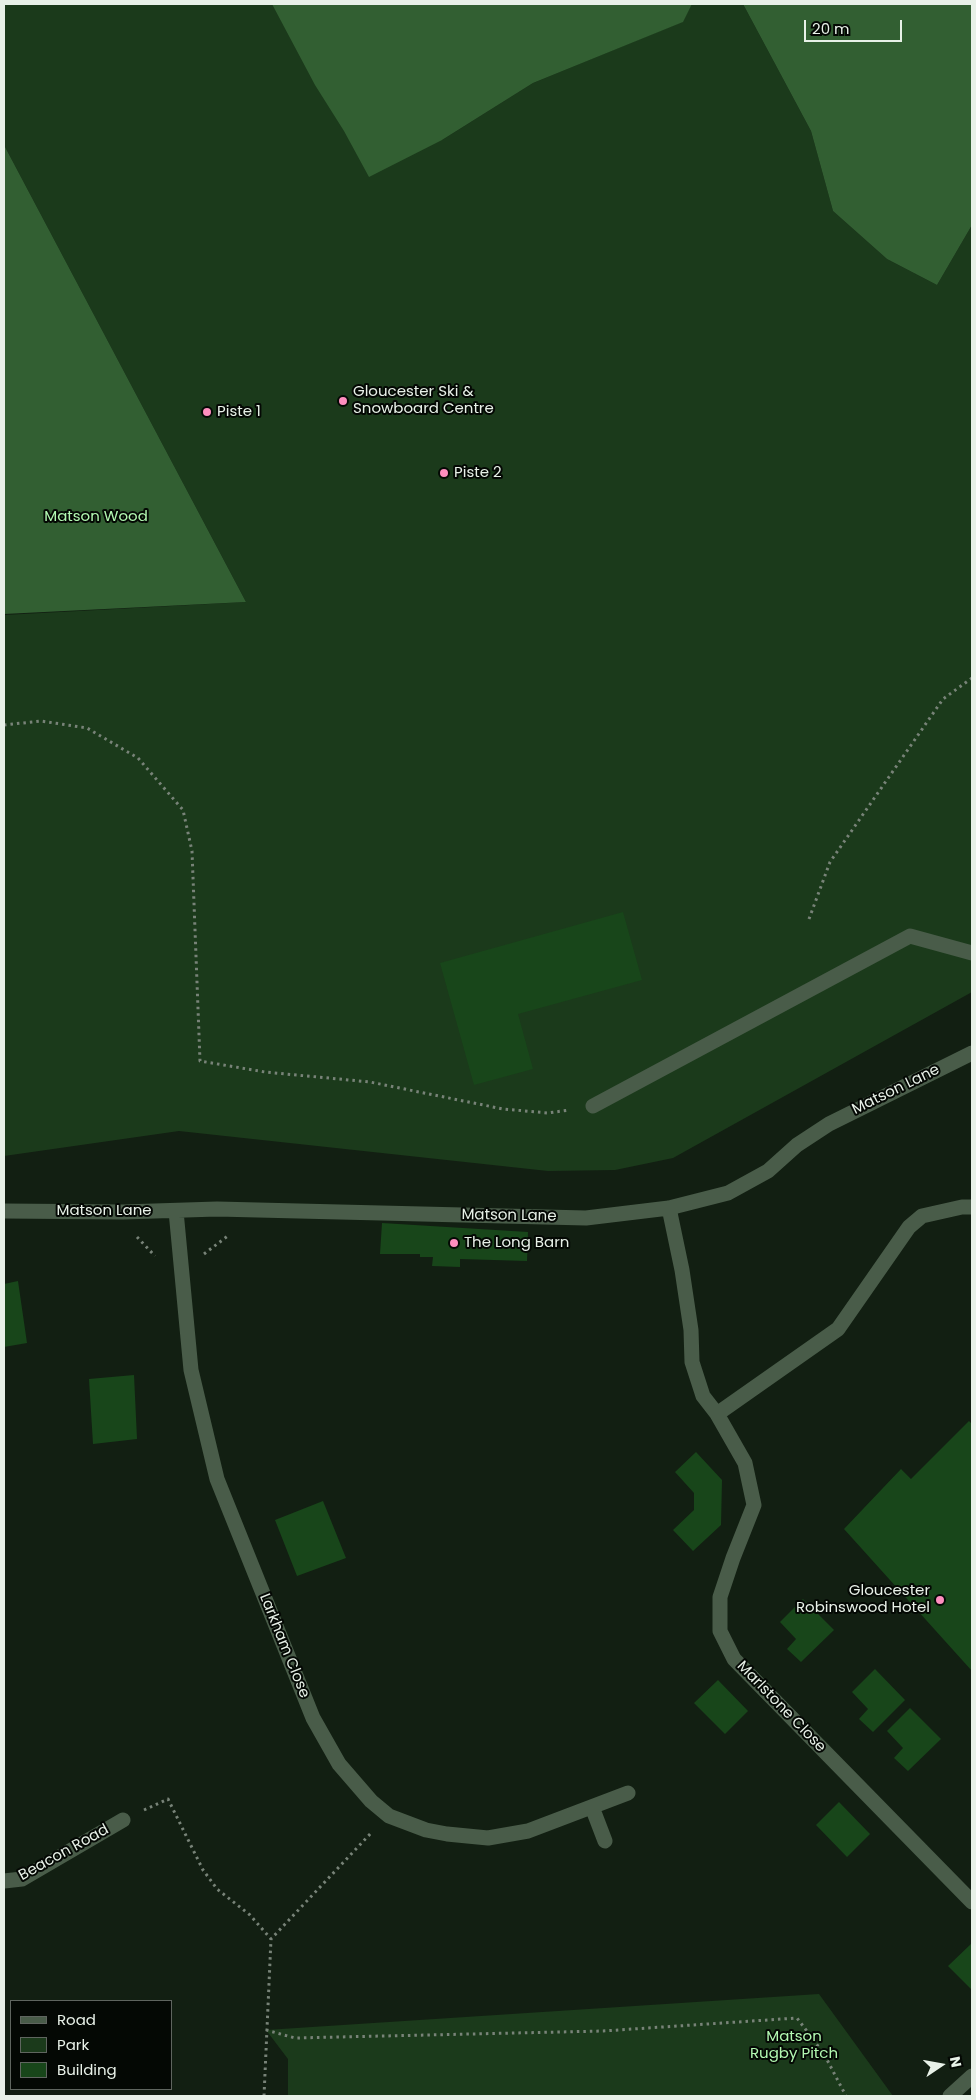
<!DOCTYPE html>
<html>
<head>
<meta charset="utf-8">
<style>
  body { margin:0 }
  #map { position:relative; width:976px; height:2100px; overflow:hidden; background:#121f12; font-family:Poppins,sans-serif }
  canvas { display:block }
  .frame { position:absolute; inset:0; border:5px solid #e8f1e8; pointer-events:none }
  .legend { position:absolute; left:10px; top:2000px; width:162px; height:90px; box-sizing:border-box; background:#040804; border:1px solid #5f655f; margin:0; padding:6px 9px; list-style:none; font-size:15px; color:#e8f1e8 }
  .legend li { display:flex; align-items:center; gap:10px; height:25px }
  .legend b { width:25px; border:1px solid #5f655f }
  .north { position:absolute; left:916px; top:2040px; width:50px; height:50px; -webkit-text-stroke:4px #040804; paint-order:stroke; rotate:78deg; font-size:14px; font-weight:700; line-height:20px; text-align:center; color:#e8f1e8 }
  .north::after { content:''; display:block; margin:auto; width:18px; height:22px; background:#e8f1e8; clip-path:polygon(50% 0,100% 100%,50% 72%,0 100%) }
  .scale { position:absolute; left:804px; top:20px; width:98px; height:22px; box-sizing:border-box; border:2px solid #e8f1e8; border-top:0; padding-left:6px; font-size:15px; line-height:18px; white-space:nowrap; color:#e8f1e8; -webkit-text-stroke:4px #040804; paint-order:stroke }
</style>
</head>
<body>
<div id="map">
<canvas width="976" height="2100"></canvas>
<div class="frame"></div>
<ul class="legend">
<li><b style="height:6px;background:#495c49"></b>Road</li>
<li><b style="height:14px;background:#1b3a1b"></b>Park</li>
<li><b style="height:14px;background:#18461a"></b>Building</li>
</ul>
<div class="north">N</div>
<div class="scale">20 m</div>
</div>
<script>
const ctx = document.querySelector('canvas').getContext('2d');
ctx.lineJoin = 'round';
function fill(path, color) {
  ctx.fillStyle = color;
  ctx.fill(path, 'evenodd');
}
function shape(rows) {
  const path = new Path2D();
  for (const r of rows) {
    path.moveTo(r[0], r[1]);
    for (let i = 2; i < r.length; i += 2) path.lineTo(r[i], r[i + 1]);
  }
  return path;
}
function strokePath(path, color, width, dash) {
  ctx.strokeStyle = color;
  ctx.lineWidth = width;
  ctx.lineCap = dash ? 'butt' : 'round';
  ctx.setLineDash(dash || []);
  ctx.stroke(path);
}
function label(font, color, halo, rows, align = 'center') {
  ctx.font = font + ' Poppins,sans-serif';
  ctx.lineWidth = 4;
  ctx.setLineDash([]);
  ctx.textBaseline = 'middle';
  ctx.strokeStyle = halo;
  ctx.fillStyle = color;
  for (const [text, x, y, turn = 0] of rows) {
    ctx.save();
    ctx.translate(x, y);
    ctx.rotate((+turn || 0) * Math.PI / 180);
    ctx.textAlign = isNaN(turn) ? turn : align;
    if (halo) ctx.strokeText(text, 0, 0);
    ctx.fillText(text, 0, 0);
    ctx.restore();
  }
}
fill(shape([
  [4,4,300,4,442,140,533,83,682,22,692,4,743,4,811,131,833,211,887,259,937,285,972,225,972,992,673,1158,615,1170,548,1171,179,1131,4,1156,4,615,246,602,4,145],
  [819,1994,893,2096,288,2096,288,2059,266,2030]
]), '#1b3a1b');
fill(shape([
  [272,4,692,4,683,22,533,83,442,140,369,177,344,131,315,85],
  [743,4,972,4,972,225,937,285,887,259,833,211,811,131],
  [4,145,246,602,4,614]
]), '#325f32');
fill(shape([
  [623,912,642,980,518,1014,533,1069,474,1085,440,963],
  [382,1223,528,1232,527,1261,460,1259,460,1267,432,1266,433,1257,420,1257,420,1254,380,1254],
  [18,1281,27,1343,4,1347,4,1284],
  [134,1375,137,1439,93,1444,89,1379],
  [969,1421,972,1424,972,1671,844,1529,901,1469,911,1479],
  [696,1452,722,1480,721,1525,693,1551,673,1530,694,1510,694,1493,675,1472],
  [323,1501,346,1558,297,1576,275,1520],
  [803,1599,834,1630,801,1662,787,1649,796,1639,780,1622],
  [875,1669,905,1700,873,1732,859,1719,868,1709,852,1692],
  [718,1680,748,1711,725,1734,694,1703],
  [910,1708,941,1739,908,1771,894,1758,903,1748,887,1731],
  [839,1802,870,1834,847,1857,816,1825],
  [972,1943,972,1990,948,1966]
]), '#18461a');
strokePath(shape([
  [4,725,41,721,87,728,138,758,183,810,192,851,200,1061,265,1072,370,1082,503,1109,548,1113,569,1110],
  [809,919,830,862,943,699,972,678],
  [137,1237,155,1256],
  [204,1254,229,1235],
  [144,1810,168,1799,203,1870,217,1889,250,1915,271,1939],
  [266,2030,295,2038,603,2031,797,2018,824,2054,846,2096],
  [264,2096,271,1939,372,1832]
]), '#788378', 3, [2.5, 4]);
strokePath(shape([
  [593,1106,910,936,972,953],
  [669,1208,682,1270,691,1330,692,1362,703,1396,717,1414,745,1463,754,1505,733,1558,720,1597,720,1631,734,1659,972,1902],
  [4,1211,123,1212,217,1209,586,1218,669,1208,728,1193,768,1171,797,1145,829,1124,972,1053],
  [176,1211,191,1370,217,1479,313,1718,339,1764,371,1801,389,1816,426,1830,447,1834,488,1838,528,1831,628,1793],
  [717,1414,838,1329,909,1227,922,1216,962,1207,972,1207],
  [592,1807,605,1841],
  [4,1881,22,1879,123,1820],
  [950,2096,972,2076]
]), '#495c49', 15);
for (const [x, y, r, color] of [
  [343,401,5,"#fe8ebe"],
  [207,412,5,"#fe8ebe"],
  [444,473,5,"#fe8ebe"],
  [454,1243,5,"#fe8ebe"],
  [940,1600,5,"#fe8ebe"]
]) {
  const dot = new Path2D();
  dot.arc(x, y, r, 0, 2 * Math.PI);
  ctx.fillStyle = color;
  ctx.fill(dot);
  strokePath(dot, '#040804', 2);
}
label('15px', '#e8f1e8', '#040804', [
  ["Gloucester Ski &",353,392],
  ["Snowboard Centre",353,409],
  ["Piste 1",217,412],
  ["Piste 2",454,473],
  ["The Long Barn",464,1243],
  ["Gloucester",930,1591,"right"],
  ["Robinswood Hotel",930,1608,"right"]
], 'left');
label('15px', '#b2f8b1', '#040804', [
  ["Matson Wood",96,517],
  ["Matson",794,2037],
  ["Rugby Pitch",794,2054]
]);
label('15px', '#e8f1e8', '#040804', [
  ["Matson Lane",896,1090,-26],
  ["Matson Lane",104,1211],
  ["Matson Lane",509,1216,1],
  ["Larkham Close",284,1646,68],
  ["Marlstone Close",781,1707,46],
  ["Beacon Road",64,1853,-29]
]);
</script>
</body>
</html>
